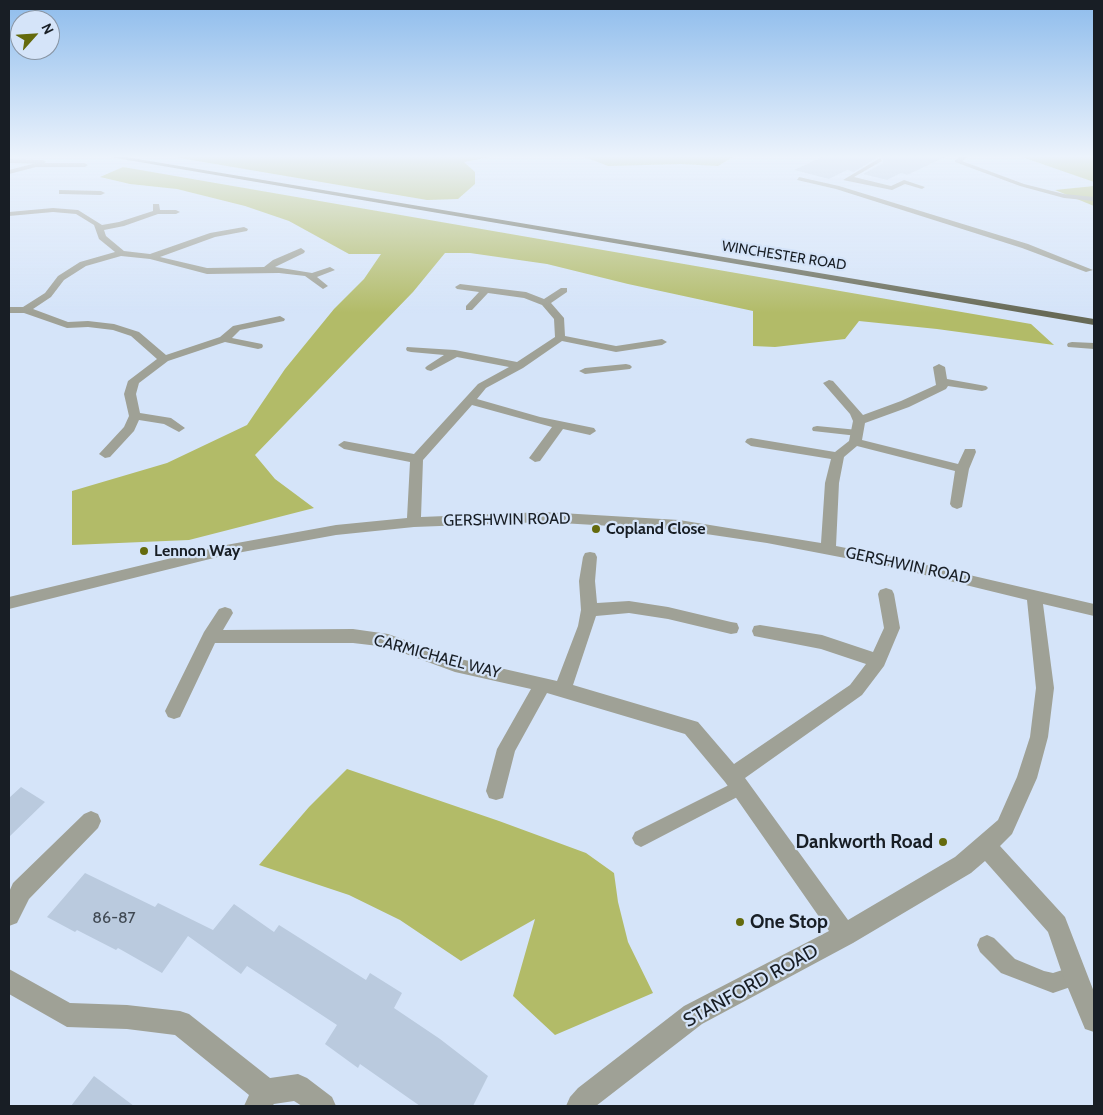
<!DOCTYPE html>
<html>
<head>
<meta charset="utf-8">
<style>
  body { margin:0 }
  #map { position:relative; width:1103px; height:1115px; overflow:hidden; background:#d5e4f9; font-family:Cabin,sans-serif }
  canvas { display:block }
  .frame { position:absolute; inset:0; border:10px solid #181e25; pointer-events:none }
  .north { position:absolute; left:10px; top:10px; width:50px; height:50px; box-sizing:border-box; background:#d5e4f9; border:1px solid #8995a4; border-radius:50%; rotate:64deg; font-size:14px; font-weight:700; line-height:20px; text-align:center; color:#181e25 }
  .north::after { content:''; display:block; margin:auto; width:18px; height:22px; background:#646a0d; clip-path:polygon(50% 0,100% 100%,50% 72%,0 100%) }
</style>
</head>
<body>
<div id="map">
<canvas width="1103" height="1115"></canvas>
<div class="frame"></div>
<div class="north">N</div>
</div>
<script>
const ctx = document.querySelector('canvas').getContext('2d');
ctx.lineJoin = 'round';
function fill(path, color) {
  ctx.fillStyle = color;
  ctx.fill(path, 'evenodd');
}
function shape(rows) {
  const path = new Path2D();
  for (const r of rows) {
    path.moveTo(r[0], r[1]);
    for (let i = 2; i < r.length; i += 2) path.lineTo(r[i], r[i + 1]);
  }
  return path;
}
function strokePath(path, color, width, dash) {
  ctx.strokeStyle = color;
  ctx.lineWidth = width;
  ctx.lineCap = dash ? 'butt' : 'round';
  ctx.setLineDash(dash || []);
  ctx.stroke(path);
}
function label(font, color, halo, rows, align = 'center') {
  ctx.font = font + ' Cabin,sans-serif';
  ctx.lineWidth = 4.5;
  ctx.setLineDash([]);
  ctx.textBaseline = 'middle';
  ctx.strokeStyle = halo;
  ctx.fillStyle = color;
  for (const [text, x, y, turn = 0] of rows) {
    ctx.save();
    ctx.translate(x, y);
    ctx.rotate((+turn || 0) * Math.PI / 180);
    ctx.textAlign = isNaN(turn) ? turn : align;
    if (halo) ctx.strokeText(text, 0, 0);
    ctx.fillText(text, 0, 0);
    ctx.restore();
  }
}
fill(shape([
  [174,157,489,157,464,162,475,172,475,184,458,199,427,200],
  [585,157,733,157,718,166,681,164,608,166],
  [1022,157,1094,157,1094,182],
  [123,167,1031,324,1054,345,937,329,859,321,845,339,775,347,753,346,753,311,628,284,547,264,470,253,445,253,413,292,255,455,275,479,314,508,189,540,72,545,72,491,167,463,247,425,285,369,334,309,364,279,381,254,349,254,289,221,245,206,177,189,130,184,100,177],
  [1094,186,1094,206,1055,190],
  [347,769,499,821,586,853,614,873,618,902,628,942,653,993,555,1035,513,996,535,919,461,961,400,920,349,895,259,865,309,807]
]), '#b2bb68');
fill(shape([
  [822,157,878,157,854,172,847,170,829,179,794,170],
  [882,157,945,157,907,175,901,173,887,180,863,174,883,163],
  [21,787,45,802,9,837,9,798],
  [85,873,155,907,158,903,213,930,234,904,274,932,279,925,366,980,370,973,402,993,394,1008,440,1039,488,1076,473,1106,420,1106,360,1064,358,1068,325,1044,337,1025,247,966,241,974,188,936,162,973,118,948,116,950,77,930,75,932,47,917],
  [94,1076,134,1106,71,1106]
]), '#bacade');
fill(shape([
  [960,157,968,157,962,161,1024,184,1064,194,1094,197,1094,201,1064,198,1020,186,955,162,955,160,960,157],
  [880,158,882,161,854,177,891,186,904,180,925,187,922,189,905,184,892,190,843,180,880,158],
  [9,159,43,160,46,162,43,164,9,163,9,159],
  [799,177,839,186,1028,244,1093,270,1086,272,1022,248,836,189,797,180,799,177],
  [817,426,858,430,863,433,858,436,813,431,812,429,813,427,817,426],
  [739,780,745,783,747,788,745,793,647,844,641,847,635,844,632,838,635,832,739,780],
  [987,935,994,938,1015,959,1044,971,1053,973,1075,966,1082,969,1085,976,1082,983,1053,993,1001,973,980,952,977,945,980,938,987,935]
]), '#9fa196');
fill(shape([
  [36,163,85,163,88,165,85,167,36,167,9,174,9,170,36,163],
  [59,190,101,191,105,193,101,195,62,194,59,194,59,190],
  [153,204,159,204,160,210,176,210,180,212,176,214,158,214,124,226,104,230,106,236,124,251,150,254,210,233,244,227,248,229,247,231,215,237,160,257,207,268,264,267,273,260,301,248,305,251,304,253,275,267,312,273,330,267,335,270,317,277,328,286,323,289,305,276,279,273,207,274,150,259,121,256,86,266,64,280,51,297,33,309,68,322,88,321,114,324,139,332,166,355,220,337,233,326,280,316,285,319,284,321,240,330,232,338,262,344,263,346,262,348,258,349,225,342,168,361,139,383,136,394,140,413,171,418,185,428,179,432,164,424,139,420,134,431,110,457,105,458,99,454,124,427,129,416,124,394,128,381,157,359,131,336,113,330,88,327,67,328,24,313,9,313,9,307,23,307,45,293,58,276,80,262,115,252,99,239,94,225,76,214,53,212,9,216,9,212,53,208,78,210,102,225,119,222,153,211,153,204],
  [460,284,526,292,544,299,561,288,567,288,567,292,551,303,564,318,565,336,616,346,662,339,667,342,662,345,616,352,562,341,523,368,486,388,477,399,540,417,594,428,596,431,590,435,563,429,540,461,535,462,529,458,552,427,472,405,423,460,421,517,544,512,679,520,821,543,825,483,831,459,751,446,745,442,747,439,751,438,835,452,849,441,853,421,850,414,823,383,829,380,833,381,863,415,901,401,936,385,933,367,939,364,945,367,947,379,986,386,988,388,986,390,982,391,948,386,946,389,909,407,865,423,862,440,958,464,965,449,975,449,976,452,969,469,962,507,957,509,952,507,950,504,955,471,857,446,844,457,839,483,836,546,892,557,1094,604,1094,616,1043,604,1054,688,1048,737,1037,778,1012,834,1000,846,1065,917,1094,992,1094,1032,1085,1029,1063,976,1048,932,985,861,971,873,853,943,702,1024,596,1106,566,1106,570,1097,578,1088,684,1006,829,931,725,782,685,734,547,693,515,751,503,798,496,800,489,798,486,791,497,749,531,689,455,672,387,647,353,643,215,643,180,717,174,719,168,717,165,711,204,632,219,609,225,607,231,609,233,613,223,630,353,629,388,634,456,658,557,681,578,626,581,610,579,581,583,557,585,553,590,552,595,553,597,557,595,581,597,603,629,601,668,607,731,622,737,623,739,628,737,633,731,634,668,619,629,613,596,616,573,685,698,722,734,764,850,685,866,664,821,649,754,636,752,631,754,626,760,625,822,635,873,652,884,628,878,594,880,590,886,588,892,590,894,594,900,628,884,666,862,695,745,778,848,920,955,857,998,820,1017,777,1030,737,1036,688,1027,600,892,567,767,543,679,530,544,522,414,527,336,535,226,555,9,609,9,597,226,545,336,525,407,518,410,462,344,449,338,445,344,441,414,454,478,384,509,367,457,357,431,371,427,370,425,368,427,366,444,355,411,352,407,351,406,349,407,347,455,350,517,362,555,337,554,319,542,305,524,298,488,293,472,310,466,310,466,306,479,292,457,289,455,287,460,284],
  [1072,342,1094,343,1094,349,1068,347,1067,345,1068,343,1072,342],
  [626,364,630,365,632,367,630,369,585,374,579,371,585,368,626,364],
  [91,811,98,814,101,821,98,828,29,899,17,923,9,926,9,892,13,883,84,814,91,811],
  [9,969,70,1003,127,1005,180,1011,189,1014,270,1078,298,1074,307,1078,332,1097,336,1106,302,1106,294,1101,274,1104,272,1106,244,1106,249,1095,175,1035,127,1029,67,1027,9,994,9,969]
]), '#9fa196');
fill(shape([
  [110,157,126,157,1094,319,1094,325,110,157]
]), '#676a57');
const sky = ctx.createLinearGradient(0, 0, 0, 313);
sky.addColorStop(0, '#8ebcec');
sky.addColorStop(0.5, '#ecf3fc');
sky.addColorStop(1, '#ecf3fc00');
ctx.fillStyle = sky;
ctx.fillRect(0, 0, 1103, 313);
for (const [x, y, r, color] of [
  [596,529,5,"#646a0d"],
  [144,551,5,"#646a0d"],
  [943,842,5,"#646a0d"],
  [740,922,5,"#646a0d"]
]) {
  const dot = new Path2D();
  dot.arc(x, y, r, 0, 2 * Math.PI);
  ctx.fillStyle = color;
  ctx.fill(dot);
  strokePath(dot, '#d5e4f9', 2);
}
label('14px', '#181e25', '#d5e4f9', [
  ["WINCHESTER ROAD",784,256,9]
]);
label('16px', '#181e25', '#d5e4f9', [
  ["GERSHWIN ROAD",507,520,-1],
  ["GERSHWIN ROAD",908,566,12],
  ["CARMICHAEL WAY",437,657,15]
]);
label('bold 16px', '#181e25', '#d5e4f9', [
  ["Copland Close",606,529],
  ["Lennon Way",154,551]
], 'left');
label('16px', '#404953', null, [
  ["86-87",114,918]
]);
label('bold 19px', '#181e25', '#d5e4f9', [
  ["Dankworth Road",933,842],
  ["One Stop",750,922,"left"]
], 'right');
label('19px', '#181e25', '#d5e4f9', [
  ["STANFORD ROAD",751,986,-29]
]);
</script>
</body>
</html>
